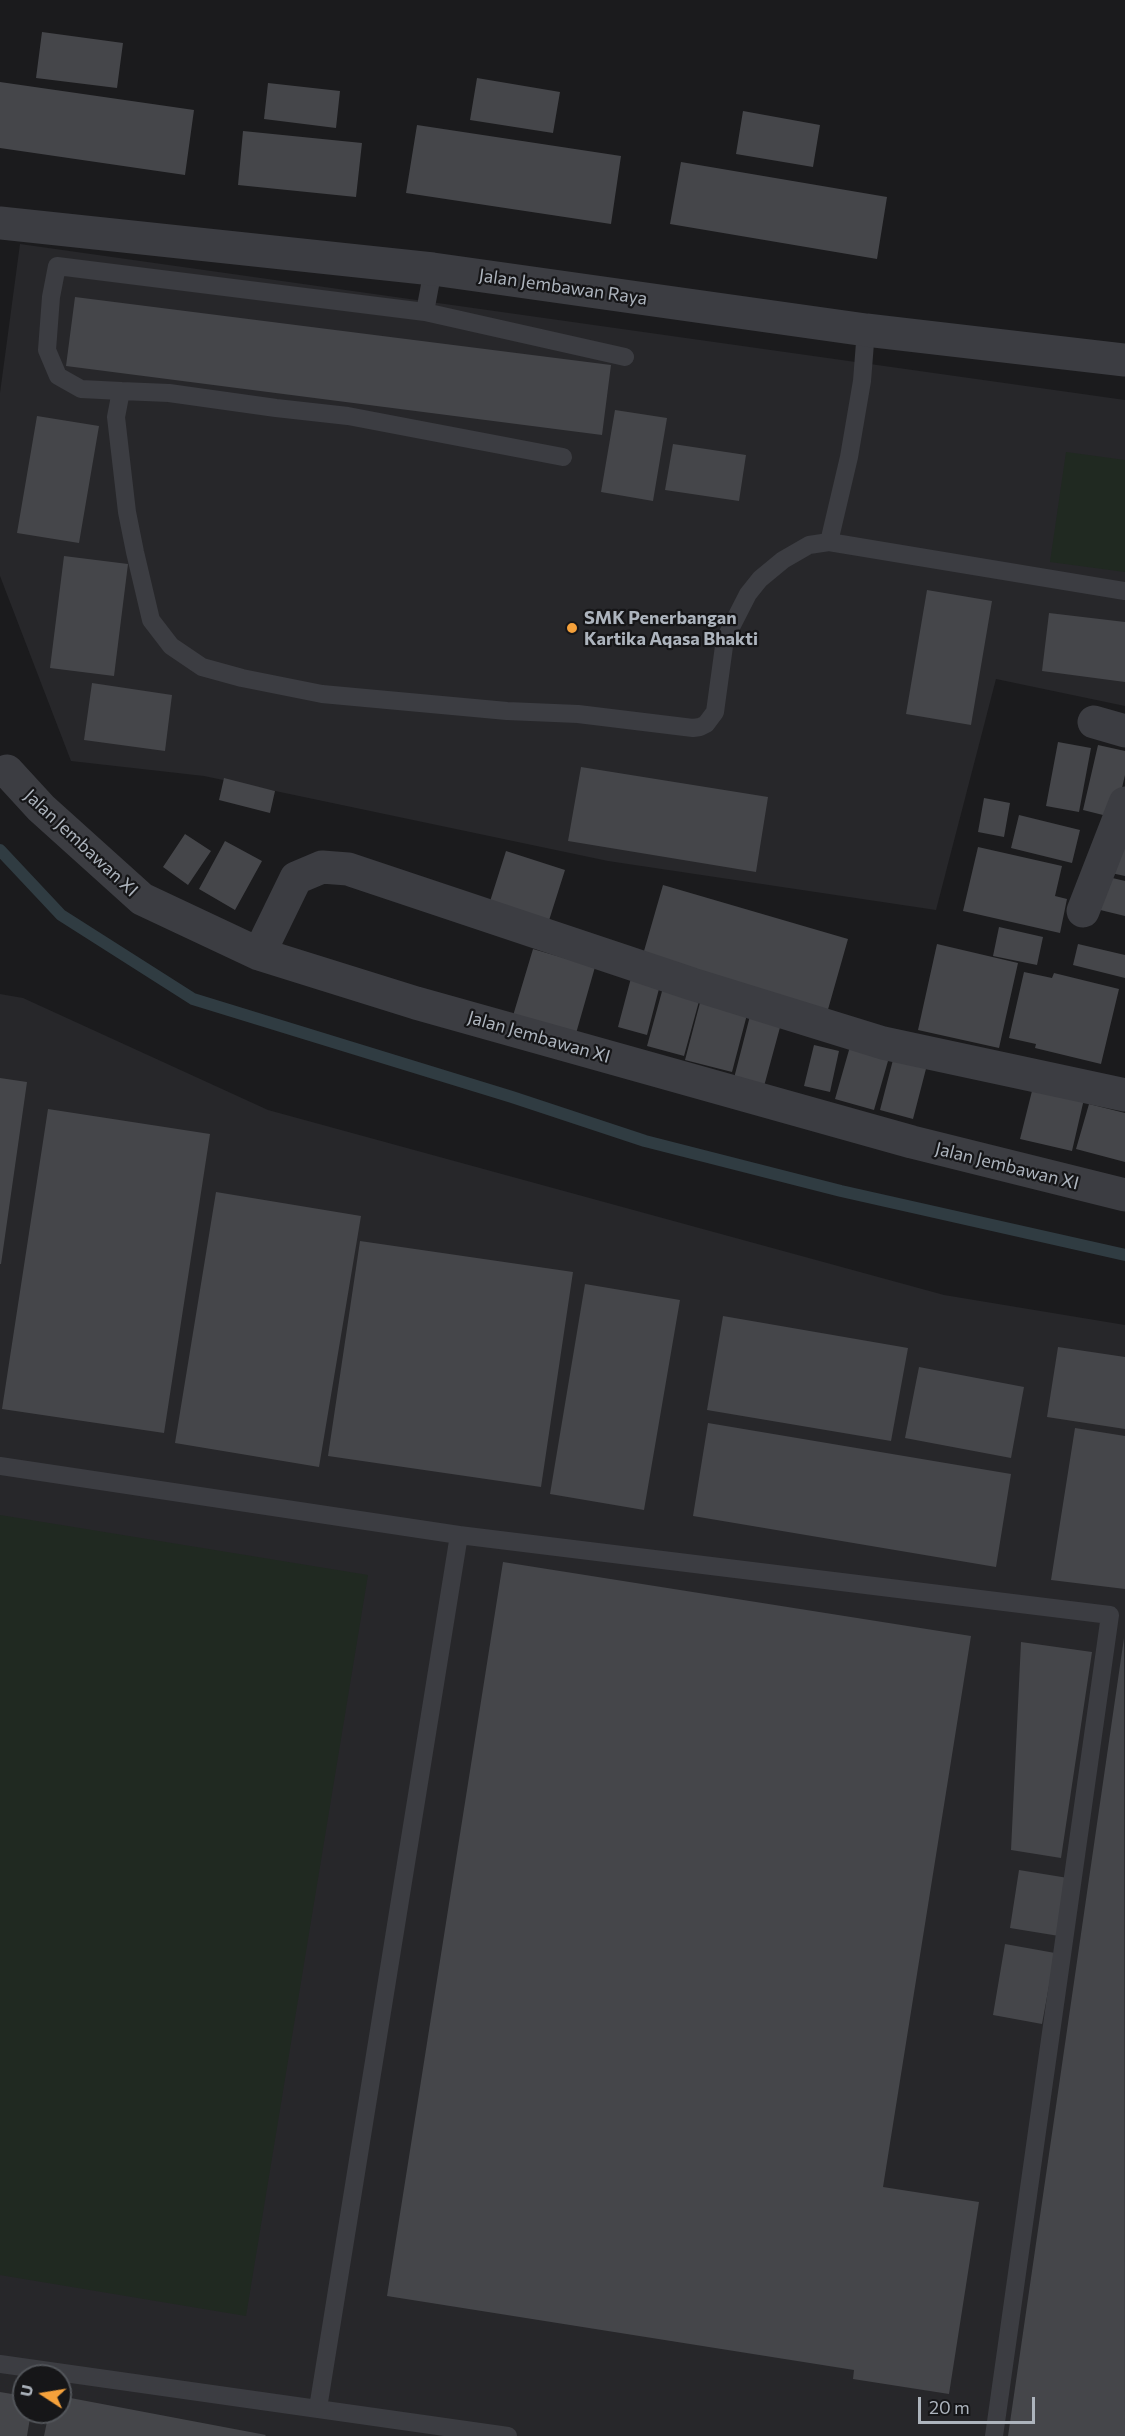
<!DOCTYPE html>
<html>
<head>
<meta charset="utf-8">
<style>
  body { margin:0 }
  #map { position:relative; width:1125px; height:2436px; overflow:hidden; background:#1b1b1d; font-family:Commissioner,sans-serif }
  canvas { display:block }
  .north { position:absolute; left:12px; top:2364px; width:60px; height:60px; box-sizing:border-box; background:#161618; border:2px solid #52555a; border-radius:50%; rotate:282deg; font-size:16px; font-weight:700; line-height:24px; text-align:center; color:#adb4bd }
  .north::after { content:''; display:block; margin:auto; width:21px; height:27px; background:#f5a13b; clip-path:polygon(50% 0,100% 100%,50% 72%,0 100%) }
  .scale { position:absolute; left:918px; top:2397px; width:117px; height:27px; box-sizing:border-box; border:3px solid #adb4bd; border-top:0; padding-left:8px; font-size:18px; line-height:21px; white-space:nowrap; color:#adb4bd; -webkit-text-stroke:4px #161618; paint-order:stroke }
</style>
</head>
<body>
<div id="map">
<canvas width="1125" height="2436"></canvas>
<div class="north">U</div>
<div class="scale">20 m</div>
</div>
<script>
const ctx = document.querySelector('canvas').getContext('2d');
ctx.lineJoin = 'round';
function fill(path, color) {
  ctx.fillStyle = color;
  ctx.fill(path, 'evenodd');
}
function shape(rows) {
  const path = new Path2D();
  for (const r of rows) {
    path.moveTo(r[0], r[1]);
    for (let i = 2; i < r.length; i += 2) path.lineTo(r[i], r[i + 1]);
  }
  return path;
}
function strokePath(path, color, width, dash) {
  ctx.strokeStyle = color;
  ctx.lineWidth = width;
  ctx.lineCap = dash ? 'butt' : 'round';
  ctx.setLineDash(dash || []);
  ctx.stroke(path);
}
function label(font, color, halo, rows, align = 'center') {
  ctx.font = font + ' Commissioner,sans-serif';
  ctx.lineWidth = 4.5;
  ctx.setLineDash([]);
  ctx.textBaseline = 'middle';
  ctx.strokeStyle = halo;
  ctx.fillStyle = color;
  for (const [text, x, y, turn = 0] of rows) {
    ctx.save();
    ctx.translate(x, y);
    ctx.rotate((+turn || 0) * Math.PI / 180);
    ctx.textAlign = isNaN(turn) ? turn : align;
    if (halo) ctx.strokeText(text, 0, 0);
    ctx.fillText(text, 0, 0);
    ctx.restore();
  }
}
fill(shape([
  [20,244,1125,400,1125,706,996,679,936,910,608,861,204,776,71,761,0,576,0,393],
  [0,994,23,998,268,1110,944,1295,1125,1325,1125,2436,0,2436],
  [24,2376,60,2376,60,2412,24,2412]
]), '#27272a');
fill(shape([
  [1066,452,1125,460,1125,572,1050,562],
  [0,1515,368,1575,246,2316,0,2275]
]), '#202921');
strokePath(shape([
  [0,850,61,915,193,999,512,1097,645,1141,841,1191,1125,1255]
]), '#303c42', 12);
fill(shape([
  [42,32,123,43,117,88,36,78],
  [477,78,560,92,553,133,470,120],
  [0,82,194,110,185,175,0,148],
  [268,83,340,91,336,128,264,119],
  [743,111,820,125,813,167,736,154],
  [417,125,621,156,611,224,406,193],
  [243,131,362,143,356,197,238,185],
  [681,162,887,197,877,259,670,224],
  [75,297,611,365,602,435,66,366],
  [615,410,667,418,653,501,601,492],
  [37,416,99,426,79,543,17,533],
  [673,444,746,455,739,501,665,490],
  [64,556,128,564,114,676,50,668],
  [927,590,992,601,971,725,906,714],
  [1049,613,1125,622,1125,682,1042,671],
  [92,683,172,695,165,751,84,740],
  [1058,742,1091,748,1079,812,1046,806],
  [1098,745,1125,751,1125,775,1115,818,1083,810],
  [581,767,768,797,756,872,568,841],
  [224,778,275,791,270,813,219,800],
  [984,798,1010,803,1004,837,978,832],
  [1019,815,1080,830,1072,863,1011,848],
  [185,834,211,851,188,885,163,867],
  [1125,839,1125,876,1111,873],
  [225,841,262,861,235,910,199,889],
  [978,847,1062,866,1055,896,1067,899,1060,933,963,911],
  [506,851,565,870,545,933,486,914],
  [1100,875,1125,881,1125,916,1092,908],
  [663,885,848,939,827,1013,642,958],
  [999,927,1043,937,1037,965,993,956],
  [937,944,1018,963,999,1048,918,1030],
  [1078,944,1125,955,1125,978,1073,965],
  [533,949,595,967,575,1037,512,1019],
  [1024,972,1052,978,1054,973,1119,989,1101,1064,1035,1048,1036,1044,1009,1038],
  [631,978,660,985,647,1035,618,1027],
  [664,984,701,994,684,1056,647,1046],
  [702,995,749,1007,732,1072,685,1060],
  [751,1012,782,1020,763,1090,733,1082],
  [851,1043,890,1054,874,1110,835,1099],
  [814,1045,839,1051,830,1092,804,1086],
  [894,1056,927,1065,913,1119,880,1110],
  [0,1078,27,1082,1,1264,0,1264],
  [1033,1087,1084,1099,1072,1151,1020,1139],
  [1089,1104,1125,1113,1125,1162,1076,1149],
  [48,1109,210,1134,164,1433,2,1409],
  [216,1192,361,1216,319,1467,175,1443],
  [360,1241,573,1272,541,1487,328,1456],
  [585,1284,680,1300,644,1510,550,1494],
  [723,1316,908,1348,891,1441,707,1410],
  [1058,1347,1125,1357,1125,1429,1047,1417],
  [919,1367,1024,1387,1011,1458,905,1438],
  [708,1423,1011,1474,996,1567,693,1516],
  [1075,1428,1125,1436,1125,1589,1051,1580],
  [503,1562,971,1636,883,2187,979,2202,949,2394,853,2379,854,2370,387,2296],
  [1124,1638,1125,2436,1008,2436],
  [1021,1642,1092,1652,1061,1858,1011,1850],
  [1019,1870,1068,1878,1059,1936,1010,1928],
  [1005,1944,1055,1953,1042,2024,993,2015],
  [0,2392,24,2396,24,2412,31,2412,27,2436,0,2436],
  [60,2396,266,2435,265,2436,44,2436,49,2412,60,2412]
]), '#45464a');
strokePath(shape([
  [425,312,433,269],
  [121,391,81,389,58,376,47,350,51,297,57,266,425,312,625,357],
  [563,457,348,416,276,408,169,393,121,391,116,417,127,512,135,552,151,620,171,646,202,667,242,678,322,694,507,711,578,714,693,728,700,727,706,724,715,712,725,639,748,594,760,579,783,560,809,545,829,542,1125,591],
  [829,542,849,457,862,381,866,330],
  [0,1466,459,1535,1110,1615,994,2436],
  [0,2364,508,2436],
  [318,2408,459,1535]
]), '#3c3d42', 18);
strokePath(shape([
  [0,223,433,269,866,330,1125,360],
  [1094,722,1125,731],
  [7,771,41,808,142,899,259,954,416,1003,912,1142,1125,1195],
  [1083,911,1125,803],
  [259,954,296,878,322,867,348,869,692,984,883,1043,1125,1095]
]), '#3c3d42', 33);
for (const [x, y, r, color] of [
  [572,628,6,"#f5a13b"]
]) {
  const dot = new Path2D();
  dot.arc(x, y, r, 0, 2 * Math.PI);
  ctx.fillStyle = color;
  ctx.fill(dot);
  strokePath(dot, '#161618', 2);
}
label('18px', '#adb4bd', '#161618', [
  ["Jalan Jembawan Raya",563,287,8],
  ["Jalan Jembawan XI",81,843,43],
  ["Jalan Jembawan XI",539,1037,16],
  ["Jalan Jembawan XI",1007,1166,14]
]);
label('bold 18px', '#adb4bd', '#161618', [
  ["SMK Penerbangan",584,618],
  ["Kartika Aqasa Bhakti",584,639]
], 'left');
</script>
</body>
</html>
